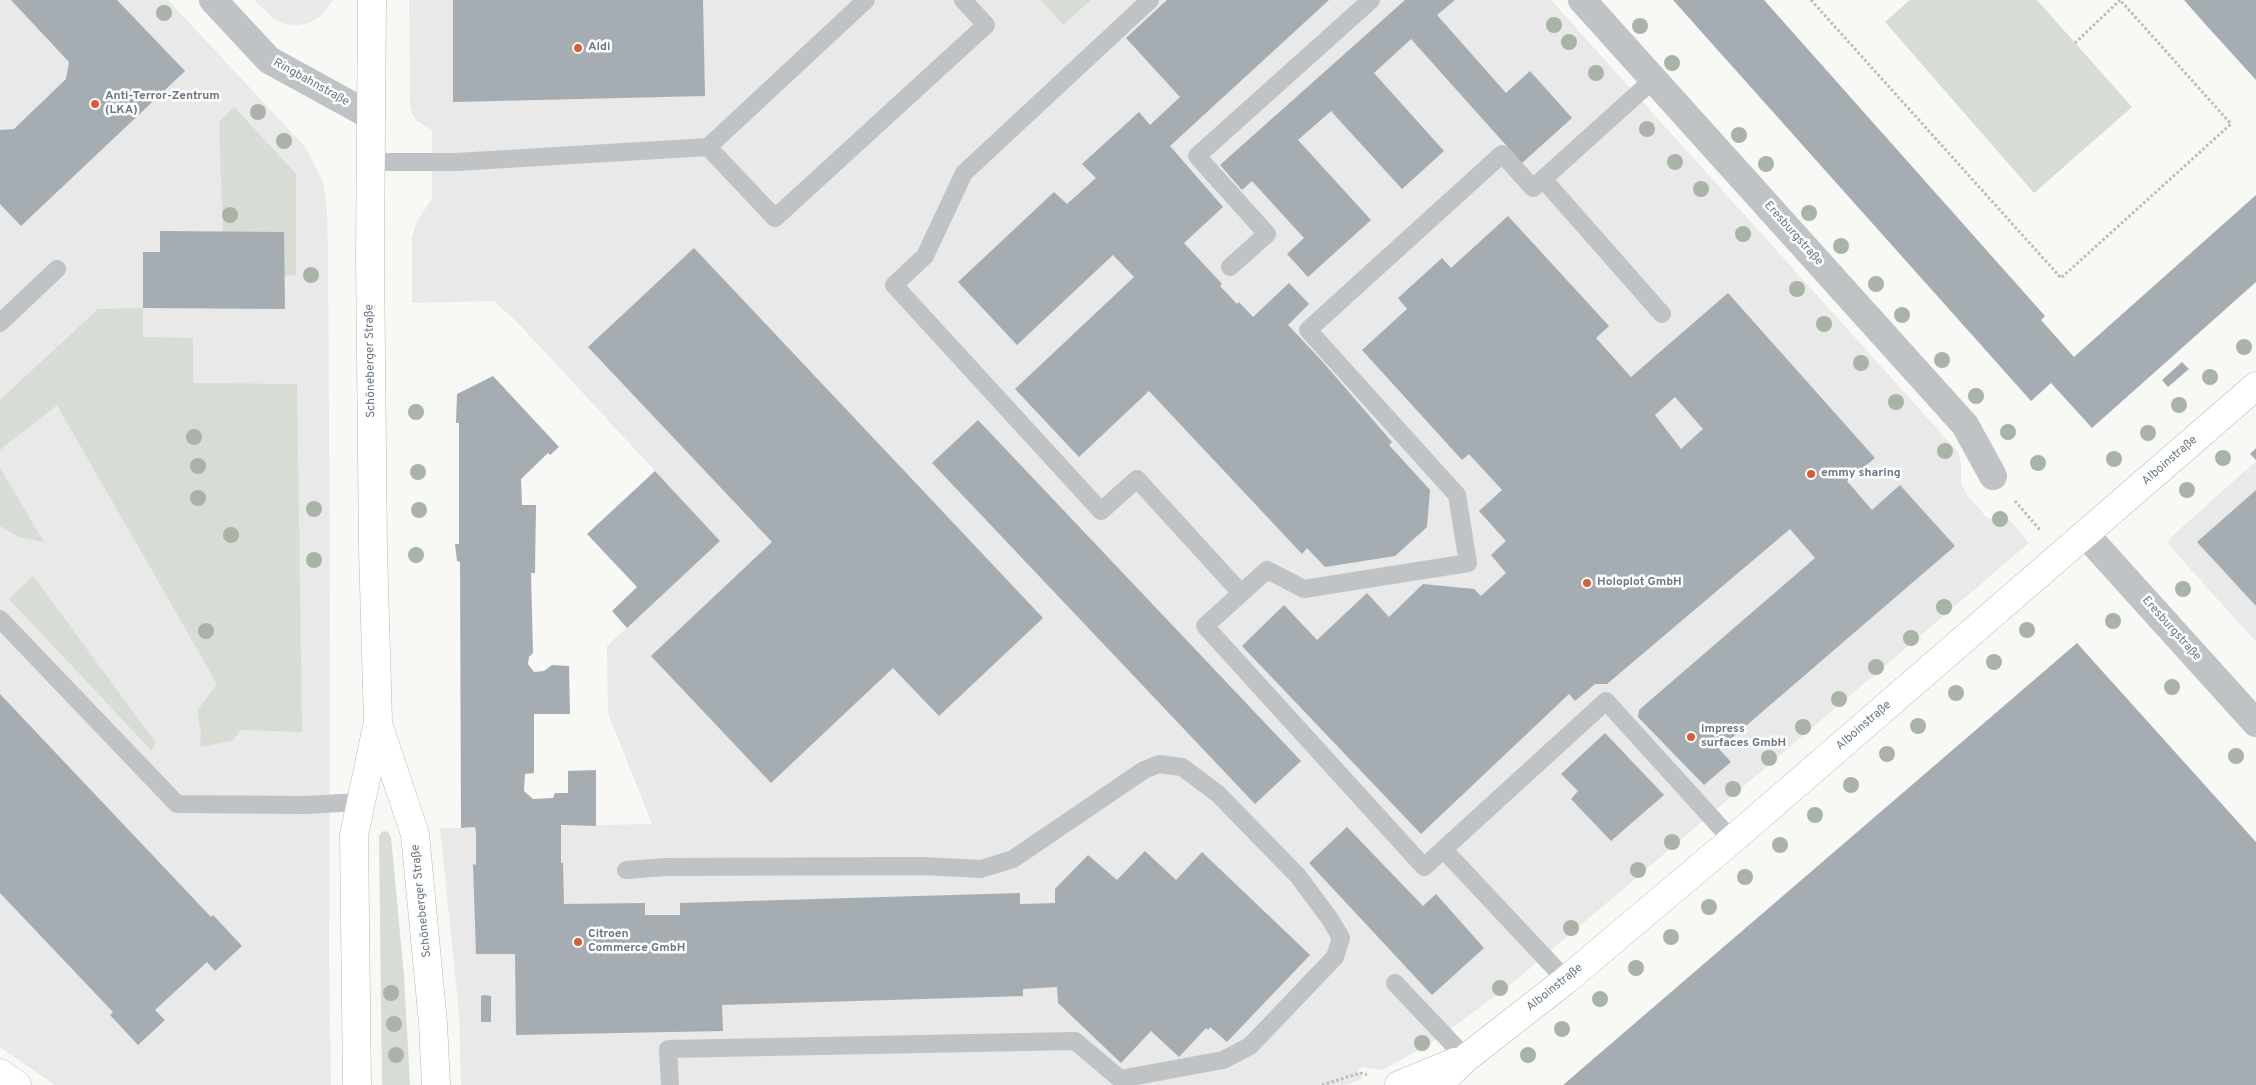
<!DOCTYPE html>
<html>
<head>
<meta charset="utf-8">
<style>
  body { margin:0 }
  canvas { display:block; background:#f8f8f5 }
</style>
</head>
<body>
<canvas width="2256" height="1085"></canvas>
<script>
const ctx = document.querySelector('canvas').getContext('2d');
ctx.lineJoin = 'round';
function fill(path, color) {
  ctx.fillStyle = color;
  ctx.fill(path, 'evenodd');
}
function shape(rows) {
  const path = new Path2D();
  for (const r of rows) {
    path.moveTo(r[0], r[1]);
    for (let i = 2; i < r.length; i += 2) path.lineTo(r[i], r[i + 1]);
  }
  return path;
}
function strokePath(path, color, width, dash) {
  ctx.strokeStyle = color;
  ctx.lineWidth = width;
  ctx.lineCap = dash ? 'butt' : 'round';
  ctx.setLineDash(dash || []);
  ctx.stroke(path);
}
function label(font, color, halo, rows, align = 'center') {
  ctx.font = font + ' Overpass,sans-serif';
  ctx.lineWidth = 5;
  ctx.setLineDash([]);
  ctx.textBaseline = 'middle';
  ctx.strokeStyle = halo;
  ctx.fillStyle = color;
  for (const [text, x, y, turn = 0] of rows) {
    ctx.save();
    ctx.translate(x, y);
    ctx.rotate((+turn || 0) * Math.PI / 180);
    ctx.textAlign = isNaN(turn) ? turn : align;
    if (halo) ctx.strokeText(text, 0, 0);
    ctx.fillText(text, 0, 0);
    ctx.restore();
  }
}
fill(shape([
  [0,0,168,0,306,148,323,182,327,209,328,257,330,608,329,963,331,1085,55,1085,0,1047],
  [254,0,333,0,320,17,309,23,298,25,285,24,274,19],
  [409,0,1551,0,1958,452,1961,463,1961,483,1967,495,1988,519,1995,518,2002,511,2029,543,1508,987,1430,1044,1382,1070,1363,1067,1358,1069,1362,1079,1346,1085,461,1085,459,1012,440,828,652,824,608,713,607,646,720,541,517,322,494,301,412,303,412,237,417,221,432,199,432,130,417,121,412,114,410,105],
  [2256,461,2256,642,2168,544,2170,538]
]), '#e8e9e8');
fill(shape([
  [1041,0,1091,0,1063,25],
  [1910,0,2037,0,2132,107,2034,193,1885,22],
  [234,107,296,174,296,275,283,276,283,232,223,232,219,122],
  [143,308,143,337,193,338,193,383,297,384,302,732,241,730,232,741,200,747,201,732,197,711,217,684,57,405,0,450,0,400,98,309],
  [0,468,44,542,19,537,0,526],
  [33,576,156,743,151,750,9,599],
  [383,831,388,832,391,837,404,976,410,1085,382,1085,379,836]
]), '#d7dcd5');
fill(shape([
  [11,0,117,0,185,71,21,226,0,204,0,130,14,129,66,79,69,62],
  [453,0,703,0,705,96,453,102],
  [1167,0,1329,0,1170,146,1223,207,1184,243,1222,284,1220,286,1237,304,1239,302,1253,317,1289,283,1309,304,1288,325,1322,361,1392,442,1389,445,1430,490,1427,527,1395,556,1325,567,1307,548,1302,554,1149,391,1079,457,1015,389,1134,277,1113,255,1017,345,958,282,1054,192,1067,204,1096,178,1082,164,1139,112,1150,125,1180,97,1126,38],
  [1405,0,1455,0,1437,15,1506,93,1530,71,1572,118,1522,163,1411,39,1374,73,1444,151,1402,189,1331,111,1298,140,1371,220,1308,277,1287,254,1304,238,1252,181,1242,190,1220,165],
  [1673,0,1764,0,2045,316,2041,320,2074,357,2256,195,2256,282,2092,428,2051,383,2031,401],
  [2184,0,2256,0,2256,80,2206,25],
  [1508,216,1609,326,1596,338,1631,377,1728,293,1875,458,1847,481,1872,510,1900,485,1955,546,1719,749,1731,762,1704,785,1638,717,1639,710,1815,558,1790,529,1607,684,1595,684,1575,701,1569,694,1421,834,1242,646,1284,605,1317,640,1367,593,1389,617,1423,584,1474,589,1481,596,1506,573,1491,555,1506,541,1479,511,1502,490,1469,454,1462,460,1362,350,1407,309,1398,298,1442,258,1451,268],
  [1675,397,1703,429,1681,449,1655,415],
  [160,231,284,232,285,309,143,308,143,252,160,252],
  [694,248,1043,618,939,716,893,668,771,783,651,656,772,542,588,347],
  [2182,362,2189,369,2168,387,2162,380],
  [493,376,559,447,550,455,548,453,521,479,522,505,536,505,535,573,531,573,533,653,529,657,528,664,534,672,544,671,552,665,569,666,570,714,534,714,534,773,525,774,524,791,533,799,553,798,555,793,568,793,568,771,596,770,596,826,561,825,561,863,563,863,564,904,645,903,645,915,680,915,680,903,1020,893,1020,904,1055,903,1055,889,1088,855,1117,880,1145,851,1176,880,1202,852,1310,955,1227,1042,1210,1027,1208,1030,1206,1028,1179,1057,1151,1031,1121,1063,1058,1003,1057,987,1023,989,1023,996,722,1005,723,1031,516,1035,515,954,476,954,473,864,476,865,476,832,475,827,461,828,460,562,457,561,455,544,459,544,459,423,456,423,457,394],
  [978,420,1301,761,1255,804,932,463],
  [2256,448,2256,460,2250,454],
  [655,471,720,541,627,628,612,611,637,587,587,534],
  [2256,490,2256,606,2197,542],
  [2077,643,2256,842,2256,1085,1563,1085],
  [0,694,211,917,213,915,242,946,215,971,207,962,155,1010,165,1020,138,1045,110,1015,113,1012,0,893],
  [1605,733,1664,795,1611,841,1571,799,1578,791,1561,774],
  [1347,827,1423,906,1436,894,1484,948,1432,995,1309,863],
  [484,995,491,996,491,1022,481,1022,481,996]
]), '#a5adb3');
const secondary = shape([
  [378,724,415,834,433,1023,436,1085],
  [357,1085,354,835,378,722,373,550,370,257,372,0],
  [1399,1085,1455,1062],
  [1438,1085,1466,1058,1566,980,1732,840,2256,386]
]);
const highway = shape([
  [0,1073,17,1085]
]);
strokePath(secondary, '#b4b8bd', 29);
strokePath(highway, '#b2b6b9', 29);
strokePath(shape([
  [1811,0,2061,278,2231,124,2120,0],
  [2075,43,2120,0],
  [2015,501,2040,530],
  [1322,1085,1360,1073,1367,1075]
]), '#b9bcbe', 3, [2.5, 2.5]);
strokePath(shape([
  [1150,0,964,173,925,256,894,285,1101,511,1137,479,1241,593],
  [1654,79,1533,188,1502,154,1308,330,1457,495,1468,563,1304,589,1267,570,1205,626,1424,867,1606,701,1732,840],
  [708,147,775,218,986,25,963,0],
  [371,162,456,162,708,147,866,0],
  [1543,179,1662,314],
  [1230,267,1267,234,1197,156,1371,0],
  [0,323,57,269],
  [0,619,177,804,305,805,361,802],
  [1444,850,1566,980],
  [626,870,666,867,923,866,981,869,1013,859,1144,770,1159,764,1182,767,1218,794,1298,876,1330,919,1341,938,1335,957,1250,1046,1223,1060,1120,1079,1075,1041,668,1049,670,1085],
  [1395,983,1466,1058]
]), '#bfc3c6', 18);
strokePath(shape([
  [213,0,269,60,371,116],
  [1582,0,1965,425,1993,476],
  [2086,535,2256,723]
]), '#bfc3c6', 28);
strokePath(secondary, '#fff', 28);
strokePath(highway, '#fff', 28);
ctx.fillStyle = '#aab3a7';
for (const [x, y] of [
  [164,13],
  [1554,25],
  [1640,26],
  [1569,42],
  [1672,63],
  [1596,73],
  [258,112],
  [1647,129],
  [1739,135],
  [284,141],
  [1675,162],
  [1766,164],
  [1701,189],
  [1809,213],
  [230,215],
  [1743,234],
  [1841,246],
  [311,275],
  [1876,284],
  [1797,289],
  [1902,315],
  [1824,324],
  [2244,347],
  [1942,360],
  [1861,363],
  [2210,377],
  [1976,396],
  [1896,402],
  [2179,405],
  [416,412],
  [2008,432],
  [2148,433],
  [194,437],
  [1945,451],
  [2223,458],
  [2114,459],
  [2038,463],
  [198,466],
  [418,472],
  [2187,490],
  [198,498],
  [314,509],
  [419,510],
  [2000,519],
  [231,535],
  [416,555],
  [314,560],
  [2183,589],
  [1944,607],
  [2113,621],
  [2027,630],
  [206,631],
  [1911,638],
  [1994,662],
  [1876,667],
  [2172,687],
  [1956,693],
  [1839,699],
  [1918,726],
  [1803,727],
  [1887,754],
  [2236,756],
  [1769,758],
  [1851,785],
  [1733,789],
  [1815,815],
  [1672,842],
  [1780,845],
  [1638,870],
  [1745,877],
  [1709,907],
  [1571,928],
  [1671,937],
  [1636,968],
  [1500,988],
  [391,993],
  [1600,999],
  [394,1024],
  [1562,1029],
  [1422,1043],
  [396,1055],
  [1528,1055]
]) {
  ctx.beginPath();
  ctx.arc(x, y, 8, 0, 2 * Math.PI);
  ctx.fill();
}
for (const [x, y, r, color] of [
  [578,48,5,"#d65f37"],
  [95,104,5,"#d65f37"],
  [1811,474,5,"#d65f37"],
  [1587,583,5,"#d65f37"],
  [1691,737,5,"#d65f37"],
  [578,942,5,"#d65f37"]
]) {
  const dot = new Path2D();
  dot.arc(x, y, r, 0, 2 * Math.PI);
  ctx.fillStyle = color;
  ctx.fill(dot);
  strokePath(dot, '#fff', 2);
}
label('bold 12px', '#697784', '#fff', [
  ["Aldi",588,48],
  ["Anti-Terror-Zentrum",105,97],
  ["(LKA)",105,111],
  ["emmy sharing",1821,474],
  ["Holoplot GmbH",1597,583],
  ["impress",1701,730],
  ["surfaces GmbH",1701,744],
  ["Citroen",588,935],
  ["Commerce GmbH",588,949]
], 'left');
label('12px', '#697784', '#fff', [
  ["Ringbahnstraße",311,83,29],
  ["Eresburgstraße",1793,234,48],
  ["Schöneberger Straße",371,361,-91],
  ["Alboinstraße",2170,461,-41],
  ["Eresburgstraße",2171,629,48],
  ["Alboinstraße",1864,726,-41],
  ["Schöneberger Straße",422,901,-96],
  ["Alboinstraße",1555,988,-39]
]);
</script>
</body>
</html>
